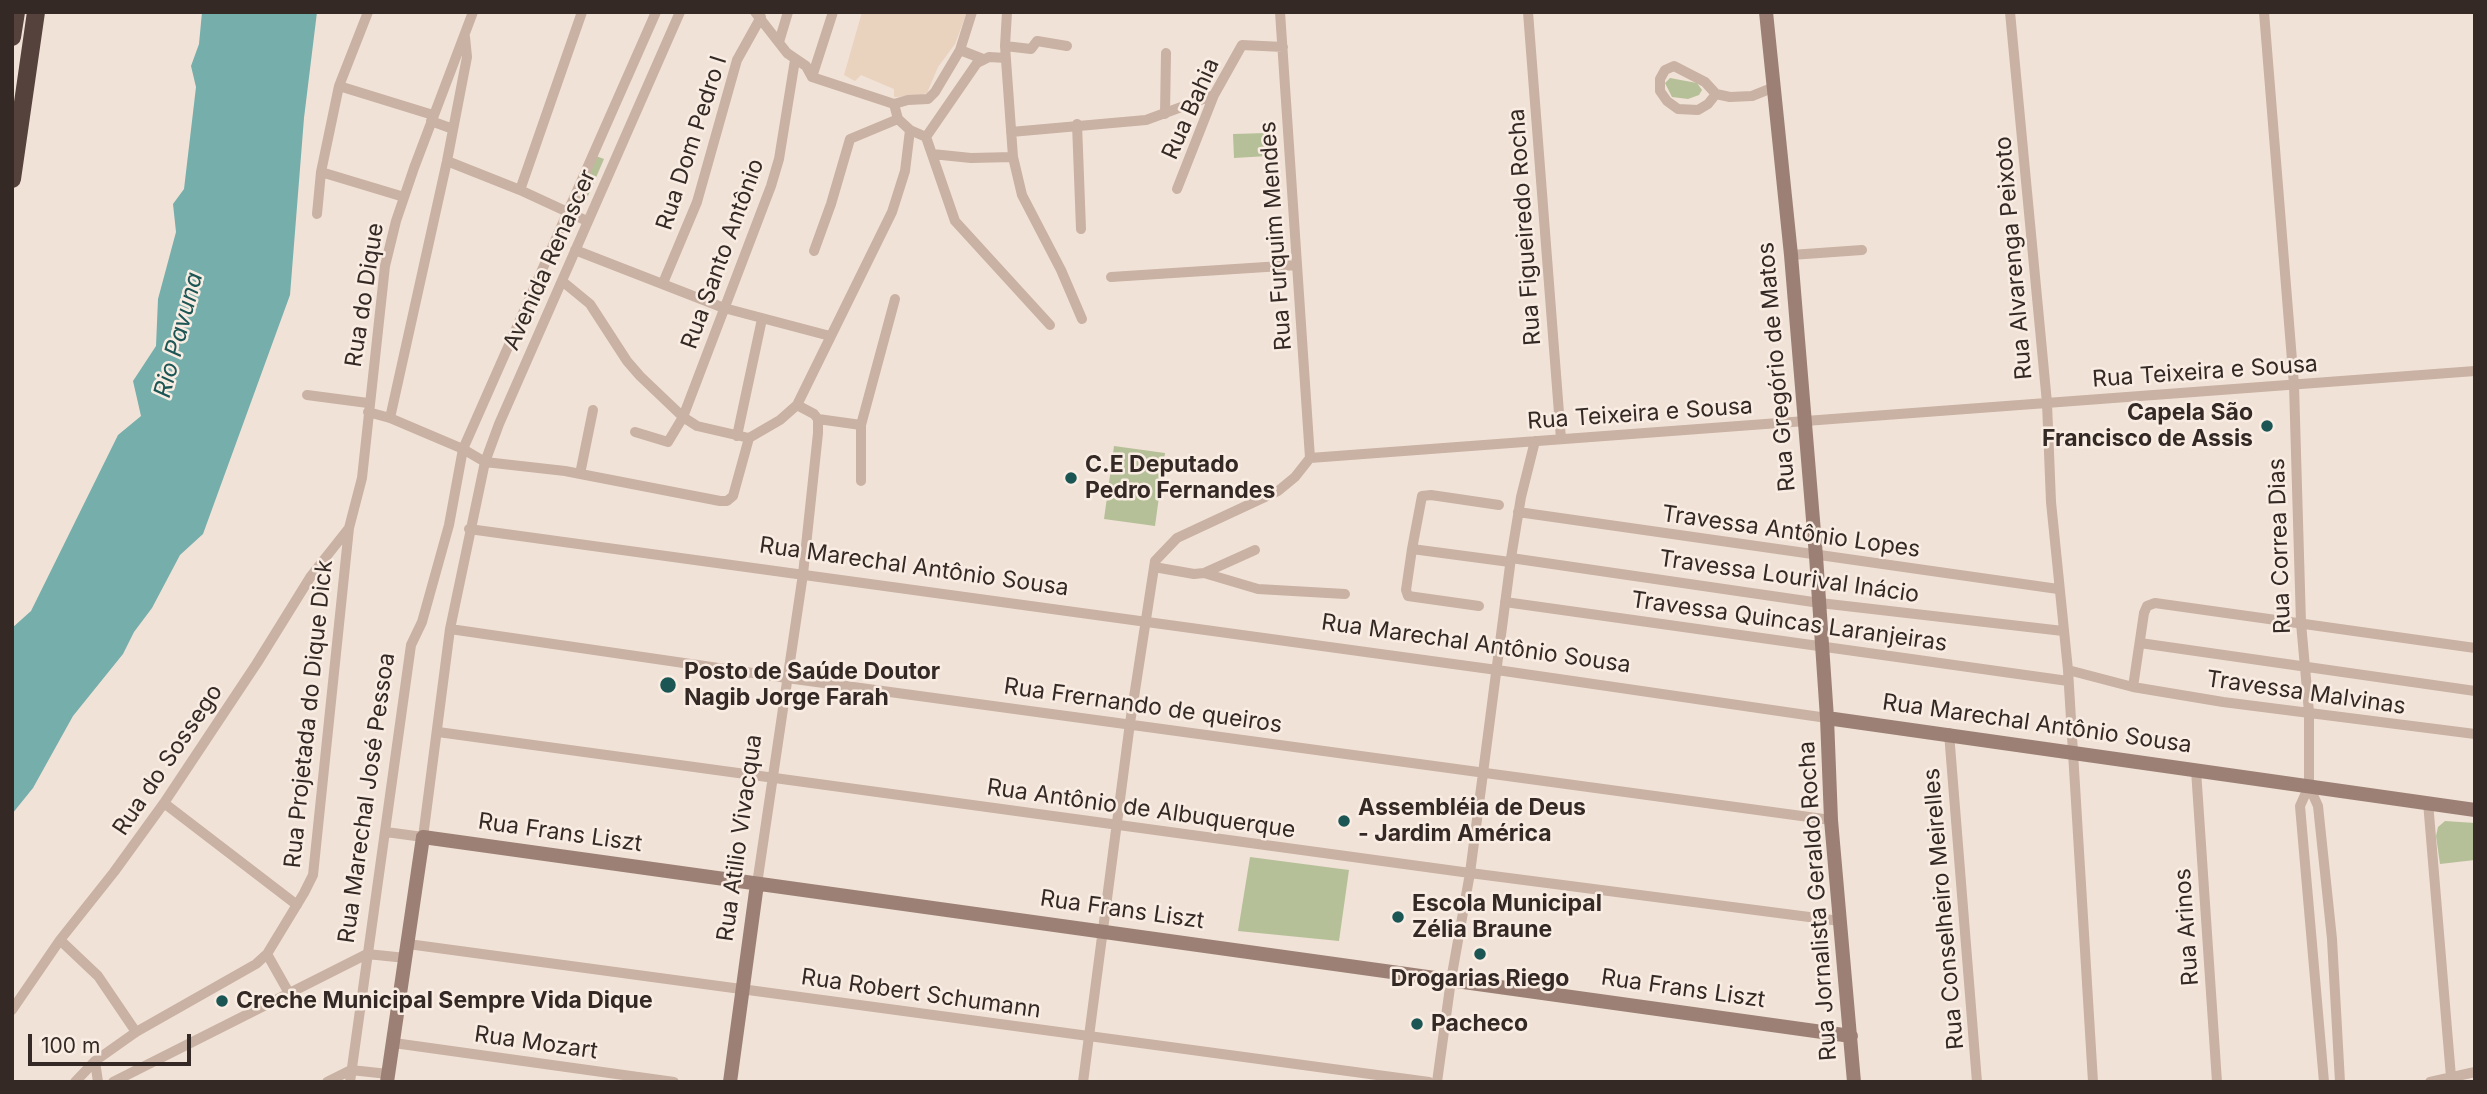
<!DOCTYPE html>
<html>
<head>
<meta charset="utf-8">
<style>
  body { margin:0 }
  #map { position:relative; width:2487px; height:1094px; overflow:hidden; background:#f1e2d7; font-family:Inter,sans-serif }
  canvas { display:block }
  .frame { position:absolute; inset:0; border:14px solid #342925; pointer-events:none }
  .scale { position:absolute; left:28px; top:1034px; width:163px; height:32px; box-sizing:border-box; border:4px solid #342925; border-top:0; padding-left:9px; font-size:21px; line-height:24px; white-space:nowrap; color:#342925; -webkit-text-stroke:5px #f9ede3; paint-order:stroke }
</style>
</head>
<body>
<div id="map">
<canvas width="2487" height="1094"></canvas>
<div class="frame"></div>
<div class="scale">100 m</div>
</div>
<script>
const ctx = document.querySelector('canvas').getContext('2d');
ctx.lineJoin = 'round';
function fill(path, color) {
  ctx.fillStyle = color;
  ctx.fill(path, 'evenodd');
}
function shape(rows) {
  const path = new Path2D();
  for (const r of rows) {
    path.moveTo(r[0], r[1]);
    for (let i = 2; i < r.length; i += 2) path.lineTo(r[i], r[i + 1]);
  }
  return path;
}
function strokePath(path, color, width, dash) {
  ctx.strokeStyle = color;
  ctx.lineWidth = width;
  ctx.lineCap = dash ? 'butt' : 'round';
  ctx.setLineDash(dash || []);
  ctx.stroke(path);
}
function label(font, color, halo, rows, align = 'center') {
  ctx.font = font + ' Inter,sans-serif';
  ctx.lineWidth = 5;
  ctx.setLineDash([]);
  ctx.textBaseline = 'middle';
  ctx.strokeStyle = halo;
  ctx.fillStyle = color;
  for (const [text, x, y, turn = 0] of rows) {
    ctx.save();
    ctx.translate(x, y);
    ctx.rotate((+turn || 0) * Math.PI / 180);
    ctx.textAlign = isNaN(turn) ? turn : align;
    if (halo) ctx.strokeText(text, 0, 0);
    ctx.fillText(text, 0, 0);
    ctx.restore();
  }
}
fill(shape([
  [1670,78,1697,83,1702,90,1699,95,1688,99,1672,97,1665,83],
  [1267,133,1268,156,1234,158,1233,134],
  [596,156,604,159,585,203,576,200],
  [1114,446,1165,453,1155,526,1104,519],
  [2445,821,2475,823,2475,860,2440,864,2436,836,2438,827],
  [1250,857,1349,870,1339,941,1238,931]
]), '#b6c098');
fill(shape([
  [862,12,967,12,955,44,938,67,927,93,918,96,894,97,894,89,861,75,855,81,844,75]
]), '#e9d2be');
fill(shape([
  [202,12,317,12,304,118,290,295,203,534,180,555,152,608,134,632,123,654,73,716,33,788,12,814,12,628,31,611,118,435,141,416,133,381,156,346,158,299,176,232,173,204,184,189,196,87,191,66,199,44]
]), '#76aeab');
strokePath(shape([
  [755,12,787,53,806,66,812,77,894,104,898,119,910,130,926,137],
  [1007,12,1005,46,1013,157,1022,195,1061,270,1082,319],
  [1280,12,1310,458],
  [1528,12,1561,439],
  [2010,12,2047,403,2051,502,2068,670,2093,1082],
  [2264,12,2294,385,2301,623,2309,712,2309,786,2300,806,2324,1082],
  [779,42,788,12],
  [1005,46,1031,49,1037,41,1067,46],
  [960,50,983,59],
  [812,77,833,12],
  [339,86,433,115],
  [1716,94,1708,104,1698,110,1678,109,1667,101,1660,91,1660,79,1665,70,1674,66,1705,82,1716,94,1730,97,1752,96,1772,88],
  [894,104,908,100,928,99,935,92,960,50,972,12],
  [1165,114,1166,53],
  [431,121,453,129],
  [1077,124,1081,229],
  [1011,132,1146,120,1214,95],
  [926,137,955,221,1050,325],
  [926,137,977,63,989,57,1006,58],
  [932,154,971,158,1013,157],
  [447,161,520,190,587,221],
  [321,172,404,197],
  [1177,189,1214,95,1242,45,1283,47],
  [520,190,582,12],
  [317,214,321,172,339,86,368,12],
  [575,250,724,308,830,336],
  [814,251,831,204,850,139,898,119],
  [1791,255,1862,250],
  [1111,277,1297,265],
  [562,281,590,304,627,361,640,376,683,417,697,426,749,438],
  [663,283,697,202,737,60,761,17],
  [307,395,368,403],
  [368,412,390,418,463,449,485,462,565,471,720,501,727,501,733,496,749,438],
  [390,418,447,161,467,57,465,37],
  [818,419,861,425,895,299],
  [635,432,668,442,683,417,771,186,779,159,795,60],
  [737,436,762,319],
  [749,438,780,420,797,405,892,212,905,171,910,130],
  [1310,458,2475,371],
  [580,474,593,410],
  [861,481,861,425],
  [1499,505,1431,495,1422,496,1412,549,1510,562],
  [1518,512,2058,589],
  [469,529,1497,670,1827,718],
  [1412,549,1406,590,1408,596,1479,606],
  [1511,558,1820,603,2063,631],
  [1154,567,1194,574,1204,573,1255,550],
  [1204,573,1258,589,1345,594],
  [1505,602,2068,681],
  [450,629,787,678,1831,820],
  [2140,643,2475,691],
  [2068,670,2133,687,2223,702,2475,734],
  [2133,687,2144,613,2147,606,2155,603,2475,648],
  [438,732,1470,873,1840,921],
  [1949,733,1977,1082],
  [2196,770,2217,1082],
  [2309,786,2318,806,2332,939,2340,1082],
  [2428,802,2451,1077],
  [164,803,297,905],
  [386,832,423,837,450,629,485,462,499,424,680,12],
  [757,884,803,574,818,433,818,419,814,414,797,405],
  [60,940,98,976,136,1032],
  [408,944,1429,1082],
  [267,954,289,993],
  [12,1010,60,940,114,872,164,803,257,663,311,576,349,528],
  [394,1043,674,1082],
  [95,1061,98,1082],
  [75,1082,95,1061,136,1032,256,964,267,954,304,893,313,875,349,528,362,478,385,266,396,221,414,168,473,12],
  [113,1082,367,954,406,958],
  [327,1082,351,1070,388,1074],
  [350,1082,411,645,422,622,449,525,463,449,656,12],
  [1083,1082,1130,723,1155,561,1177,538,1278,491,1295,477,1310,458],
  [1437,1082,1451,980,1470,873,1511,558,1521,497,1535,441],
  [2430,1082,2475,1072]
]), '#c9b1a4', 10);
strokePath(shape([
  [1766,12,1791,255,1816,556,1827,718,1831,820,1854,1082],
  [1827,718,2475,810],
  [387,1082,423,837,1851,1036],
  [730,1082,757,884]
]), '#9c8075', 14);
strokePath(shape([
  [12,37,16,12],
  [12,179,36,12]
]), '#55423c', 18);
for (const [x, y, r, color] of [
  [2267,426,7,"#1b5554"],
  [1071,478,7,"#1b5554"],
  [668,685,9,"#1b5554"],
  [1344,821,7,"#1b5554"],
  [1398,917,7,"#1b5554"],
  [1480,954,7,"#1b5554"],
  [222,1001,7,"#1b5554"],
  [1417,1024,7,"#1b5554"]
]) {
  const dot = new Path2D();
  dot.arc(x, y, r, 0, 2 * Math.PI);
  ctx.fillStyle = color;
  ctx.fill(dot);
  strokePath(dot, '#f9ede3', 2.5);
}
label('23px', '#342925', '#f9ede3', [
  ["Rua Bahia",1191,109,-66],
  ["Rua Dom Pedro I",692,143,-72],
  ["Rua Figueiredo Rocha",1525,227,-94],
  ["Rua Furquim Mendes",1276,236,-94],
  ["Rua Santo Antônio",723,254,-70],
  ["Rua Alvarenga Peixoto",2014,258,-95],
  ["Avenida Renascer",550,260,-66],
  ["Rua do Dique",365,295,-81],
  ["Rua Gregório de Matos",1777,367,-95],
  ["Rua Teixeira e Sousa",2205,372,-4],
  ["Rua Teixeira e Sousa",1640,414,-4],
  ["Travessa Antônio Lopes",1791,532,8],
  ["Rua Correa Dias",2280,546,-92],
  ["Rua Marechal Antônio Sousa",914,567,8],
  ["Travessa Lourival Inácio",1789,577,8],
  ["Travessa Quincas Laranjeiras",1789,622,8],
  ["Rua Marechal Antônio Sousa",1476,644,8],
  ["Travessa Malvinas",2306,693,8],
  ["Rua Frernando de queiros",1143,706,8],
  ["Rua Projetada do Dique Dick",309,714,-84],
  ["Rua Marechal Antônio Sousa",2037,724,8],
  ["Rua do Sossego",168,760,-56],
  ["Rua Marechal José Pessoa",367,798,-82],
  ["Rua Antônio de Albuquerque",1141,809,8],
  ["Rua Frans Liszt",560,833,8],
  ["Rua Atilio Vivacqua",740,838,-82],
  ["Rua Jornalista Geraldo Rocha",1818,901,-94],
  ["Rua Conselheiro Meirelles",1944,909,-95],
  ["Rua Frans Liszt",1122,910,8],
  ["Rua Arinos",2187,927,-94],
  ["Rua Frans Liszt",1683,989,8],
  ["Rua Robert Schumann",921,994,8],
  ["Rua Mozart",536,1043,8]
]);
label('bold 23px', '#342925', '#f9ede3', [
  ["Capela São",2253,413,"right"],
  ["Francisco de Assis",2253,439,"right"],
  ["C.E Deputado",1085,465],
  ["Pedro Fernandes",1085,491],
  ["Posto de Saúde Doutor",684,672],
  ["Nagib Jorge Farah",684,698],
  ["Assembléia de Deus",1358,808],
  ["- Jardim América",1358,834],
  ["Escola Municipal",1412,904],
  ["Zélia Braune",1412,930],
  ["Drogarias Riego",1480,979,"center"],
  ["Creche Municipal Sempre Vida Dique",236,1001],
  ["Pacheco",1431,1024]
], 'left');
label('italic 24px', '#1b5554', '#f9ede3', [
  ["Rio Pavuna",179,335,-75]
]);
</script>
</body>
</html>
